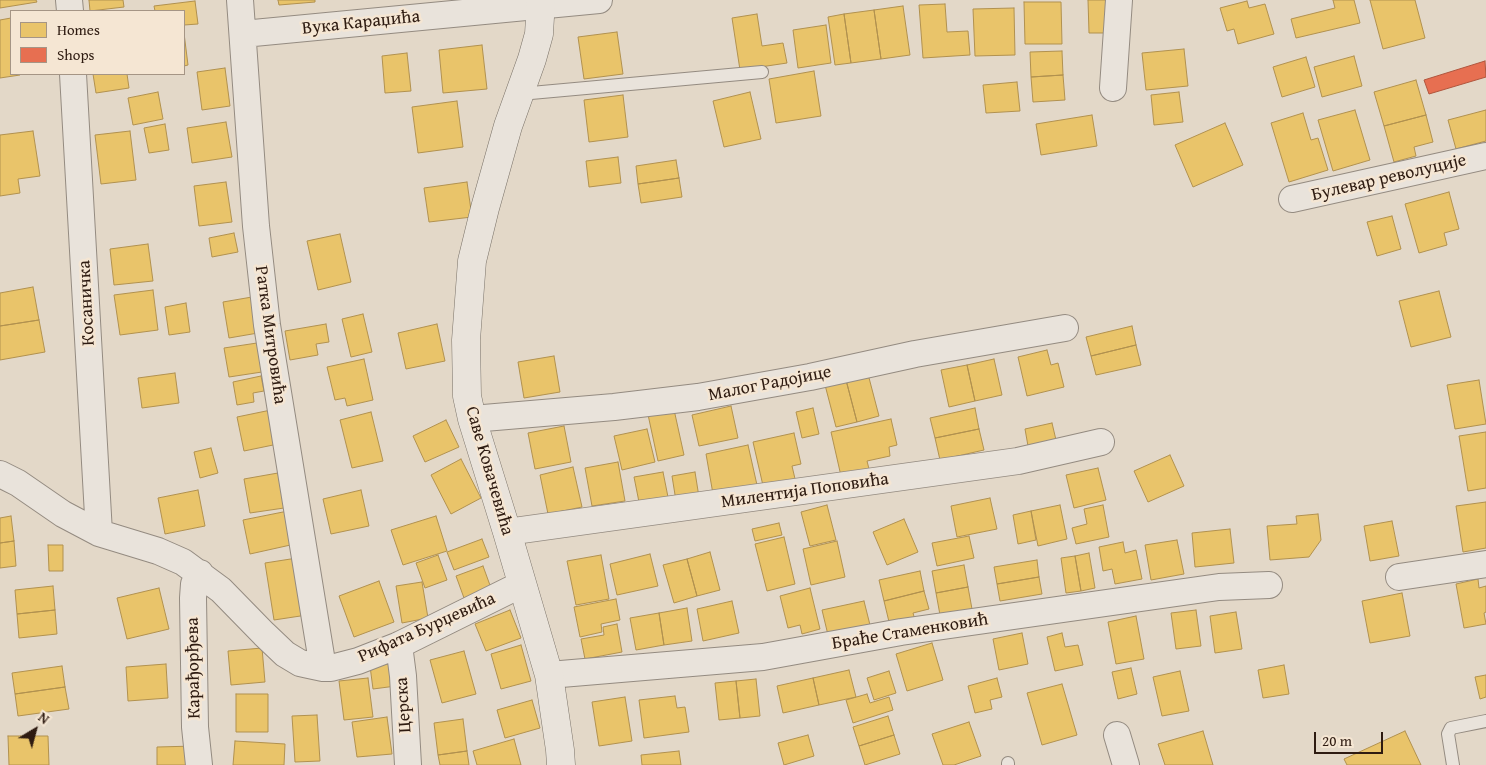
<!DOCTYPE html>
<html>
<head>
<meta charset="utf-8">
<style>
  body { margin:0 }
  #map { position:relative; width:1486px; height:765px; overflow:hidden; background:#e3d8c8; font-family:"Gentium Book Plus",serif }
  canvas { display:block }
  .legend { position:absolute; left:10px; top:10px; width:175px; height:65px; box-sizing:border-box; background:#f5e6d3; border:1px solid #a59585; margin:0; padding:6px 9px; list-style:none; font-size:15px; color:#2e1b11 }
  .legend li { display:flex; align-items:center; gap:10px; height:25px }
  .legend b { width:25px; border:1px solid #a59585 }
  .north { position:absolute; left:10px; top:705px; width:50px; height:50px; -webkit-text-stroke:4px #f5e6d3; paint-order:stroke; rotate:37deg; font-size:14px; font-weight:700; line-height:20px; text-align:center; color:#2e1b11 }
  .north::after { content:''; display:block; margin:auto; width:18px; height:22px; background:#2e1b11; clip-path:polygon(50% 0,100% 100%,50% 72%,0 100%) }
  .scale { position:absolute; left:1314px; top:732px; width:69px; height:22px; box-sizing:border-box; border:2px solid #2e1b11; border-top:0; padding-left:6px; font-size:15px; line-height:18px; white-space:nowrap; color:#2e1b11; -webkit-text-stroke:4px #f5e6d3; paint-order:stroke }
</style>
</head>
<body>
<div id="map">
<canvas width="1486" height="765"></canvas>
<ul class="legend">
<li><b style="height:14px;background:#e9c46a"></b>Homes</li>
<li><b style="height:14px;background:#e76f51"></b>Shops</li>
</ul>
<div class="north">N</div>
<div class="scale">20 m</div>
</div>
<script>
const ctx = document.querySelector('canvas').getContext('2d');
ctx.lineJoin = 'round';
function fill(path, color) {
  ctx.fillStyle = color;
  ctx.fill(path, 'evenodd');
}
function shape(rows) {
  const path = new Path2D();
  for (const r of rows) {
    path.moveTo(r[0], r[1]);
    for (let i = 2; i < r.length; i += 2) path.lineTo(r[i], r[i + 1]);
  }
  return path;
}
function strokePath(path, color, width, dash) {
  ctx.strokeStyle = color;
  ctx.lineWidth = width;
  ctx.lineCap = dash ? 'butt' : 'round';
  ctx.setLineDash(dash || []);
  ctx.stroke(path);
}
function label(font, color, halo, rows, align = 'center') {
  ctx.font = font + ' "Gentium Book Plus",serif';
  ctx.lineWidth = 5;
  ctx.setLineDash([]);
  ctx.textBaseline = 'middle';
  ctx.strokeStyle = halo;
  ctx.fillStyle = color;
  for (const [text, x, y, turn = 0] of rows) {
    ctx.save();
    ctx.translate(x, y);
    ctx.rotate((+turn || 0) * Math.PI / 180);
    ctx.textAlign = isNaN(turn) ? turn : align;
    if (halo) ctx.strokeText(text, 0, 0);
    ctx.fillText(text, 0, 0);
    ctx.restore();
  }
}
const homes = shape([
  [0,0,36,0,37,2,0,8,0,0],
  [89,0,123,0,124,7,90,11,89,0],
  [278,0,315,0,315,2,279,5,278,0],
  [1088,0,1110,0,1111,33,1089,33,1088,0],
  [1333,0,1354,0,1360,23,1296,38,1291,19,1335,8,1333,0],
  [1370,0,1415,0,1425,38,1383,49,1370,0],
  [195,1,198,24,184,25,184,11,155,11,154,6,195,1],
  [1247,1,1249,8,1265,4,1274,34,1238,44,1234,29,1227,31,1220,8,1247,1],
  [1024,2,1061,2,1062,44,1025,44,1024,2],
  [945,4,947,32,968,31,970,55,923,58,919,5,945,4],
  [903,6,910,55,881,59,874,10,903,6],
  [1014,8,1015,55,975,56,973,9,1014,8],
  [874,10,881,59,851,63,844,14,874,10],
  [757,14,762,46,783,43,787,63,740,70,732,18,757,14],
  [844,14,851,63,835,65,828,17,844,14],
  [11,18,11,74,20,74,20,75,0,78,0,20,11,18],
  [826,25,831,63,798,68,793,30,826,25],
  [617,32,623,74,584,79,578,37,617,32],
  [184,33,188,65,184,66,184,33],
  [482,45,487,89,443,93,439,50,482,45],
  [1184,49,1188,86,1146,90,1142,53,1184,49],
  [1062,51,1063,75,1031,77,1030,52,1062,51],
  [407,53,411,91,385,93,382,56,407,53],
  [1354,56,1362,86,1322,97,1314,67,1354,56],
  [1306,57,1315,87,1282,97,1273,67,1306,57],
  [225,68,230,106,202,110,197,72,225,68],
  [814,71,821,116,776,123,769,79,814,71],
  [93,74,127,74,129,88,96,93,93,74],
  [1063,75,1065,100,1033,102,1031,77,1063,75],
  [1416,80,1426,115,1384,126,1374,92,1416,80],
  [1017,82,1020,111,986,113,983,85,1017,82],
  [158,92,163,119,133,125,128,98,158,92],
  [750,92,761,139,724,147,713,101,750,92],
  [1179,92,1183,122,1154,125,1151,95,1179,92],
  [623,95,628,137,589,142,584,100,623,95],
  [457,101,463,147,418,153,412,107,457,101],
  [1355,110,1370,160,1333,171,1318,120,1355,110],
  [1486,110,1486,141,1456,149,1448,120,1486,110],
  [1303,113,1311,140,1318,138,1328,170,1289,182,1271,123,1303,113],
  [1092,115,1097,146,1041,155,1036,124,1092,115],
  [1426,115,1433,142,1414,147,1416,156,1394,162,1384,126,1426,115],
  [226,122,232,157,192,163,187,128,226,122],
  [1225,123,1243,165,1193,187,1175,145,1225,123],
  [165,124,169,150,149,153,144,128,165,124],
  [33,131,40,176,18,179,20,193,0,196,0,135,33,131],
  [130,131,136,180,101,184,95,135,130,131],
  [618,157,621,183,589,187,586,161,618,157],
  [676,160,679,178,638,184,636,166,676,160],
  [679,178,682,197,641,203,638,184,679,178],
  [226,182,232,222,199,226,194,186,226,182],
  [467,182,472,217,429,222,424,188,467,182],
  [1449,192,1459,229,1444,233,1447,245,1419,253,1405,204,1449,192],
  [1392,216,1401,249,1377,256,1367,222,1392,216],
  [234,233,238,252,212,257,209,238,234,233],
  [340,234,351,282,318,290,307,241,340,234],
  [148,244,153,281,114,285,110,249,148,244],
  [33,287,39,320,0,326,0,293,33,287],
  [153,290,158,330,120,335,114,295,153,290],
  [1439,291,1451,337,1411,347,1399,301,1439,291],
  [252,297,258,333,229,338,223,302,252,297],
  [186,303,190,332,169,335,165,307,186,303],
  [363,314,372,352,351,357,342,319,363,314],
  [39,320,45,352,0,360,0,326,39,320],
  [326,324,329,342,316,344,318,355,290,360,285,331,326,324],
  [437,324,445,361,406,369,398,333,437,324],
  [1132,326,1136,345,1091,356,1086,337,1132,326],
  [257,343,262,372,229,377,224,348,257,343],
  [1136,345,1141,365,1096,375,1091,356,1136,345],
  [1047,350,1051,365,1058,363,1064,387,1027,396,1018,357,1047,350],
  [554,356,560,392,524,398,518,362,554,356],
  [364,359,373,400,347,406,345,398,335,400,327,367,364,359],
  [994,359,1002,395,975,401,967,365,994,359],
  [967,365,975,401,949,407,941,370,967,365],
  [175,373,179,403,142,408,138,378,175,373],
  [868,374,879,416,857,422,846,380,868,374],
  [261,376,264,391,253,393,254,402,237,405,233,382,261,376],
  [846,380,857,422,836,427,825,385,846,380],
  [1479,380,1486,424,1455,429,1447,385,1479,380],
  [673,405,684,455,658,461,647,410,673,405],
  [731,406,738,438,699,446,692,415,731,406],
  [813,408,819,434,802,438,796,412,813,408],
  [975,408,979,429,935,438,930,418,975,408],
  [271,410,278,444,244,451,237,417,271,410],
  [371,412,383,461,352,468,340,420,371,412],
  [891,419,897,445,889,447,890,456,867,461,869,469,841,476,831,432,891,419],
  [446,420,459,447,425,462,413,436,446,420],
  [1052,423,1056,440,1028,446,1025,429,1052,423],
  [564,426,571,462,535,469,528,433,564,426],
  [647,429,655,462,622,470,614,436,647,429],
  [979,429,984,450,940,460,935,438,979,429],
  [1486,432,1486,488,1468,491,1459,436,1486,432],
  [794,433,801,464,792,466,796,483,764,490,753,442,794,433],
  [748,445,757,485,713,494,706,454,748,445],
  [211,448,218,473,200,478,194,452,211,448],
  [1170,455,1184,486,1148,502,1134,471,1170,455],
  [461,459,481,498,451,514,431,475,461,459],
  [618,462,625,501,592,506,585,468,618,462],
  [573,467,582,507,548,514,540,475,573,467],
  [1098,468,1106,500,1074,508,1066,475,1098,468],
  [663,472,669,502,640,507,634,477,663,472],
  [695,472,699,497,676,501,672,476,695,472],
  [278,473,284,508,250,513,244,479,278,473],
  [198,490,205,526,165,534,158,498,198,490],
  [361,490,369,526,331,534,323,499,361,490],
  [990,498,997,529,957,537,951,506,990,498],
  [1486,502,1486,548,1463,552,1456,506,1486,502],
  [827,505,836,540,810,546,801,512,827,505],
  [1060,505,1067,539,1038,546,1031,511,1060,505],
  [1103,505,1109,537,1076,544,1072,528,1087,524,1084,509,1103,505],
  [288,511,295,544,250,554,243,520,288,511],
  [1031,511,1036,540,1018,544,1013,515,1031,511],
  [1318,514,1321,540,1309,557,1270,560,1267,526,1297,524,1296,516,1318,514],
  [11,516,14,541,0,543,0,518,11,516],
  [436,516,447,551,403,565,391,530,436,516],
  [904,519,918,552,887,565,873,532,904,519],
  [1392,521,1399,556,1370,561,1364,526,1392,521],
  [779,523,782,535,755,541,752,529,779,523],
  [1230,529,1234,563,1195,567,1192,533,1230,529],
  [969,536,974,558,937,566,932,543,969,536],
  [784,537,795,584,767,591,755,544,784,537],
  [482,539,489,557,454,570,447,552,482,539],
  [1177,540,1184,574,1151,580,1145,545,1177,540],
  [14,541,16,566,0,568,0,543,14,541],
  [837,541,845,577,811,585,803,549,837,541],
  [1123,542,1125,553,1136,550,1142,579,1115,584,1112,569,1103,571,1099,547,1123,542],
  [48,545,63,545,63,571,49,571,48,545],
  [710,552,720,590,697,596,687,559,710,552],
  [1089,553,1095,588,1081,591,1075,556,1089,553],
  [650,554,658,586,617,595,610,564,650,554],
  [438,555,447,580,425,588,416,563,438,555],
  [601,555,609,599,576,605,567,561,601,555],
  [1075,556,1081,591,1066,593,1061,558,1075,556],
  [297,558,307,615,274,620,265,563,297,558],
  [687,559,697,596,674,603,663,565,687,559],
  [1037,560,1039,577,997,584,994,567,1037,560],
  [964,565,968,587,936,593,932,571,964,565],
  [483,566,491,588,464,598,456,576,483,566],
  [920,571,924,591,884,601,879,580,920,571],
  [1039,577,1042,594,1000,601,997,584,1039,577],
  [1478,579,1479,588,1486,586,1486,612,1484,613,1486,624,1464,628,1456,584,1478,579],
  [379,581,394,622,354,637,339,596,379,581],
  [422,582,428,618,402,623,396,586,422,582],
  [53,586,55,610,17,614,15,590,53,586],
  [968,587,972,609,940,615,936,593,968,587],
  [159,588,169,629,127,639,117,598,159,588],
  [810,588,820,629,802,634,800,625,788,628,780,596,810,588],
  [924,591,929,609,913,613,915,620,890,626,884,601,924,591],
  [1402,593,1410,636,1370,643,1362,601,1402,593],
  [616,599,620,620,601,624,602,632,580,637,574,607,616,599],
  [732,601,739,633,703,641,697,609,732,601],
  [864,601,870,625,828,635,822,610,864,601],
  [687,608,692,641,664,645,659,613,687,608],
  [55,610,57,634,19,638,17,614,55,610],
  [510,610,521,638,486,651,475,624,510,610],
  [1196,610,1201,646,1176,649,1171,613,1196,610],
  [1236,612,1242,649,1215,653,1210,616,1236,612],
  [659,613,664,645,636,650,630,618,659,613],
  [1136,616,1144,659,1116,664,1108,622,1136,616],
  [617,624,622,652,585,659,581,639,604,635,603,627,617,624],
  [1022,633,1028,664,999,670,993,639,1022,633],
  [1062,633,1065,647,1078,645,1083,665,1055,671,1047,637,1062,633],
  [932,643,943,680,907,691,896,654,932,643],
  [521,645,531,681,501,689,491,654,521,645],
  [262,648,265,682,231,685,228,651,262,648],
  [464,651,476,694,442,703,430,660,464,651],
  [393,663,396,686,373,689,370,666,393,663],
  [166,664,168,698,128,701,126,667,166,664],
  [1284,665,1289,694,1263,698,1258,670,1284,665],
  [62,666,65,687,15,694,12,673,62,666],
  [1131,668,1137,694,1118,699,1112,672,1131,668],
  [849,670,856,697,819,705,813,678,849,670],
  [889,671,896,693,874,700,867,678,889,671],
  [1180,671,1189,711,1162,716,1153,677,1180,671],
  [1486,675,1486,697,1480,699,1475,677,1486,675],
  [368,678,373,717,344,720,339,681,368,678],
  [813,678,819,705,783,713,777,686,813,678],
  [997,678,1002,697,990,700,992,709,975,713,968,686,997,678],
  [756,679,760,716,740,718,736,681,756,679],
  [736,681,740,718,719,720,715,683,736,681],
  [1062,684,1077,735,1042,745,1027,693,1062,684],
  [65,687,69,709,18,716,15,694,65,687],
  [236,694,268,694,268,732,236,732,236,694],
  [867,694,870,703,889,697,893,710,853,723,846,700,867,694],
  [675,696,677,708,685,707,689,732,644,738,639,700,675,696],
  [625,697,632,741,599,746,592,702,625,697],
  [532,700,540,728,505,738,497,710,532,700],
  [317,715,320,761,295,762,292,716,317,715],
  [888,716,894,735,859,746,853,727,888,716],
  [387,717,392,754,357,757,352,722,387,717],
  [463,719,467,751,438,755,434,723,463,719],
  [969,722,981,756,954,765,943,765,932,734,969,722],
  [1203,731,1213,765,1165,765,1158,744,1203,731],
  [1405,731,1421,765,1347,765,1344,759,1405,731],
  [808,735,814,756,784,765,778,743,808,735],
  [894,735,900,754,865,765,859,746,894,735],
  [8,736,48,736,49,765,9,765,8,736],
  [514,739,521,765,477,765,473,751,514,739],
  [235,741,285,744,284,765,233,765,235,741],
  [195,746,195,765,157,765,157,747,195,746],
  [467,751,469,765,440,765,438,755,467,751],
  [679,751,681,765,642,765,641,755,679,751]
]);
fill(homes, '#e9c46a');
strokePath(homes, '#b1914f', 1);
const shops = shape([
  [1485,61,1486,77,1429,94,1424,80,1485,61]
]);
fill(shops, '#e76f51');
strokePath(shops, '#b0563e', 1);
const lane = shape([
  [520,94,762,72],
  [1008,763,1008,765],
  [1453,765,1448,734,1451,728,1486,721]
]);
const street = shape([
  [69,0,70,11],
  [240,0,256,226,267,325,323,668],
  [243,34,599,0],
  [73,74,99,533],
  [1113,88,1119,0],
  [1292,199,1486,156],
  [472,419,614,407,698,397,810,377,915,354,1065,328],
  [0,474,18,483,63,514,99,533,158,551,183,562,221,590,264,634,285,654,300,663,309,665,323,668,331,668,358,661,399,645,522,584],
  [507,532,1018,461,1101,442],
  [1399,577,1486,564],
  [399,645,403,676,408,765],
  [549,675,763,657,901,632,1219,587,1269,585],
  [1117,735,1126,765],
  [199,765,195,727,193,598,194,584,200,573]
]);
const secondary = shape([
  [541,0,539,34,532,59,508,126,485,208,472,261,466,340,467,396,472,419,507,532,549,675,560,750,561,765]
]);
strokePath(lane, '#948b81', 14);
strokePath(street, '#948b81', 28);
strokePath(secondary, '#7a7268', 29);
strokePath(lane, '#e9e3db', 12);
strokePath(street, '#e9e3db', 26);
strokePath(secondary, '#e9e3db', 28);
label('18px', '#2e1b11', '#f5e6d3', [
  ["Вука Караџића",361,23,-6],
  ["Булевар револуције",1389,178,-13],
  ["Косаничка",87,303,-93],
  ["Ратка Митровића",270,335,82],
  ["Малог Радојице",770,384,-11],
  ["Саве Ковачевића",489,471,74],
  ["Милентија Поповића",805,491,-8],
  ["Рифата Бурџевића",427,628,-24],
  ["Браће Стаменковић",910,632,-9],
  ["Карађорђева",194,668,-91],
  ["Церска",404,705,-94]
]);
</script>
</body>
</html>
